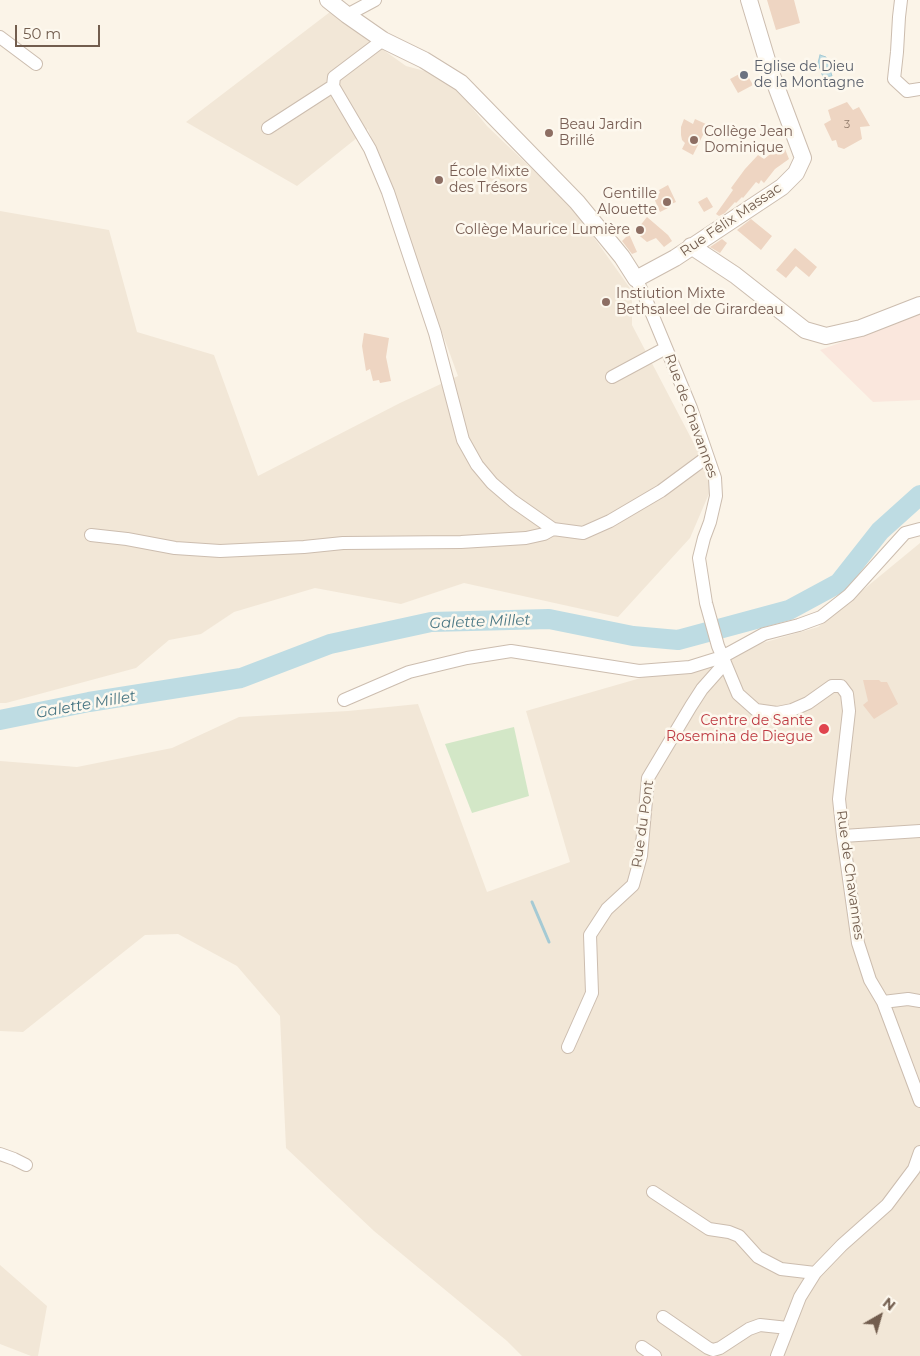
<!DOCTYPE html>
<html>
<head>
<meta charset="utf-8">
<style>
  body { margin:0 }
  #map { position:relative; width:920px; height:1356px; overflow:hidden; background:#fbf4e8; font-family:Montserrat,sans-serif }
  canvas { display:block }
  .north { position:absolute; left:855px; top:1291px; width:50px; height:50px; -webkit-text-stroke:4px #fdf8ee; paint-order:stroke; rotate:38deg; font-size:14px; font-weight:700; line-height:20px; text-align:center; color:#725d4e }
  .north::after { content:''; display:block; margin:auto; width:18px; height:22px; background:#725d4e; clip-path:polygon(50% 0,100% 100%,50% 72%,0 100%) }
  .scale { position:absolute; left:15px; top:25px; width:85px; height:22px; box-sizing:border-box; border:2px solid #725d4e; border-top:0; padding-left:6px; font-size:15px; line-height:18px; white-space:nowrap; color:#725d4e; -webkit-text-stroke:4px #fdf8ee; paint-order:stroke }
</style>
</head>
<body>
<div id="map">
<canvas width="920" height="1356"></canvas>
<div class="north">N</div>
<div class="scale">50 m</div>
</div>
<script>
const ctx = document.querySelector('canvas').getContext('2d');
ctx.lineJoin = 'round';
function fill(path, color) {
  ctx.fillStyle = color;
  ctx.fill(path, 'evenodd');
}
function shape(rows) {
  const path = new Path2D();
  for (const r of rows) {
    path.moveTo(r[0], r[1]);
    for (let i = 2; i < r.length; i += 2) path.lineTo(r[i], r[i + 1]);
  }
  return path;
}
function strokePath(path, color, width, dash) {
  ctx.strokeStyle = color;
  ctx.lineWidth = width;
  ctx.lineCap = dash ? 'butt' : 'round';
  ctx.setLineDash(dash || []);
  ctx.stroke(path);
}
function label(font, color, halo, rows, align = 'center') {
  ctx.font = font + ' Montserrat,sans-serif';
  ctx.lineWidth = 5;
  ctx.setLineDash([]);
  ctx.textBaseline = 'middle';
  ctx.strokeStyle = halo;
  ctx.fillStyle = color;
  for (const [text, x, y, turn = 0] of rows) {
    ctx.save();
    ctx.translate(x, y);
    ctx.rotate((+turn || 0) * Math.PI / 180);
    ctx.textAlign = isNaN(turn) ? turn : align;
    if (halo) ctx.strokeText(text, 0, 0);
    ctx.fillText(text, 0, 0);
    ctx.restore();
  }
}
fill(shape([
  [330,12,406,66,447,77,487,126,573,208,632,291,632,325,714,482,690,538,618,617,464,583,401,604,315,588,234,612,201,634,169,640,136,668,6,703,0,703,0,211,109,230,137,332,214,355,258,476,400,403,458,376,368,129,297,186,186,122],
  [920,543,920,1356,522,1356,507,1341,374,1231,286,1148,280,1016,237,966,178,934,145,935,23,1032,0,1031,0,761,77,767,172,748,239,717,348,711,418,704,487,892,570,862,526,711,818,627],
  [0,1265,47,1306,38,1356,31,1356,0,1344]
]), '#f2e7d7');
fill(shape([
  [920,314,920,400,873,402,820,350]
]), '#fae7dd');
fill(shape([
  [514,727,529,796,472,813,445,744]
]), '#d3e7c7');
const water = shape([
  [820,55,826,57,832,76,823,77,818,63,820,55]
]);
fill(water, '#bedce3');
strokePath(water, '#a5cad4', 1);
strokePath(shape([
  [532,902,549,942]
]), '#a5cad4', 3);
strokePath(shape([
  [0,720,89,702,241,678,330,644,431,622,549,619,633,636,678,640,789,610,839,583,880,531,920,495]
]), '#bedce3', 20);
fill(shape([
  [767,0,794,0,800,23,776,30],
  [745,71,753,85,738,93,730,79],
  [847,102,853,110,859,107,870,126,860,127,862,139,844,149,838,147,836,140,832,141,824,124,831,120,828,110],
  [684,119,693,124,695,119,708,125,693,155,682,149,685,143,682,140,681,135,681,127],
  [783,144,789,159,775,169,764,183,761,180,759,184,756,182,743,198,742,197,736,203,735,202,725,213,719,216,716,214,733,190,731,188,745,169,758,155,764,159],
  [668,185,676,202,667,206,668,208,660,212,653,196,660,193,659,190],
  [707,197,713,207,704,212,698,202],
  [647,217,668,235,672,241,664,247,656,238,647,242,635,232],
  [751,219,772,236,761,250,737,230],
  [629,234,637,252,632,254,622,241],
  [722,239,727,243,720,253,710,247],
  [795,248,817,267,809,277,796,266,786,278,776,270],
  [364,333,389,338,386,357,391,381,380,383,379,380,373,381,370,369,366,371,362,346],
  [863,680,879,680,881,682,887,682,898,704,874,719,863,705,868,701]
]), '#eed5c2');
const minor = shape([
  [901,0,899,17,897,52,894,79,907,91,920,89],
  [347,15,375,0],
  [0,37,36,64],
  [383,40,334,77,333,86,370,149,388,192,435,333,463,440,477,465,492,483,513,501,553,529,583,533,610,521,661,491,707,457],
  [268,128,333,86],
  [636,279,645,297,691,408,715,478,716,496,710,522,704,538,699,558,706,603,718,646,738,694,756,710,777,713,792,710,808,703,832,686,841,686,847,694,849,711,839,799,843,836,858,943,870,980,883,1002,920,1101],
  [612,377,666,348],
  [91,535,127,539,175,548,220,551,304,547,343,543,461,542,526,538,544,534,553,529],
  [344,700,409,672,467,658,511,651,639,671,690,667,722,657,764,634,799,625,821,617,849,595,905,533,920,529],
  [843,836,920,831],
  [883,1002,908,999,920,1001],
  [568,1047,592,993,590,935,607,909,633,885,641,856,648,778,691,706,702,689,725,663],
  [0,1154,14,1159,26,1165],
  [653,1192,709,1229,729,1232,739,1236,758,1257,781,1269,815,1273],
  [663,1317,708,1348,713,1350,720,1348,749,1329,760,1325,788,1328],
  [642,1347,655,1356],
  [777,1356,800,1297,815,1273,842,1245,887,1205,914,1169,920,1152]
]);
const tertiary = shape([
  [328,0,347,15,383,40,424,60,461,83,577,202,622,257,636,279,675,258,782,187,796,173,803,158,770,70,749,0],
  [691,246,735,275,805,330,826,336,861,328,920,305]
]);
strokePath(minor, '#ccbdaf', 14);
strokePath(tertiary, '#ccbdaf', 18);
strokePath(minor, '#fff', 12);
strokePath(tertiary, '#fff', 16);
for (const [x, y, r, color] of [
  [744,75,5,"#6b7280"],
  [549,133,5,"#8d6e63"],
  [694,140,5,"#8d6e63"],
  [439,180,5,"#8d6e63"],
  [667,202,5,"#8d6e63"],
  [640,230,5,"#8d6e63"],
  [606,302,5,"#8d6e63"],
  [824,729,6,"#e0444e"]
]) {
  const dot = new Path2D();
  dot.arc(x, y, r, 0, 2 * Math.PI);
  ctx.fillStyle = color;
  ctx.fill(dot);
  strokePath(dot, '#fdf8ee', 2);
}
label('11px', '#917b6b', null, [
  ["3",847,125]
]);
label('14px', '#5b616d', '#fdf8ee', [
  ["Eglise de Dieu",754,67],
  ["de la Montagne",754,83]
], 'left');
label('14px', '#785e54', '#fdf8ee', [
  ["Beau Jardin",559,125],
  ["Brillé",559,141],
  ["Collège Jean",704,132],
  ["Dominique",704,148],
  ["École Mixte",449,172],
  ["des Trésors",449,188],
  ["Gentille",657,194,"right"],
  ["Alouette",657,210,"right"],
  ["Collège Maurice Lumière",630,230,"right"],
  ["Instiution Mixte",616,294],
  ["Bethsaleel de Girardeau",616,310]
], 'left');
label('14px', '#725d4e', '#fdf8ee', [
  ["Rue Félix Massac",731,220,-34],
  ["Rue de Chavannes",691,416,70],
  ["Rue du Pont",643,824,-82],
  ["Rue de Chavannes",850,875,82]
]);
label('14px', '#be3a42', '#fdf8ee', [
  ["Centre de Sante",813,721],
  ["Rosemina de Diegue",813,737]
], 'right');
label('italic 15px', '#4a7784', '#fdf8ee', [
  ["Galette Millet",480,622,-2],
  ["Galette Millet",86,705,-10]
]);
</script>
</body>
</html>
